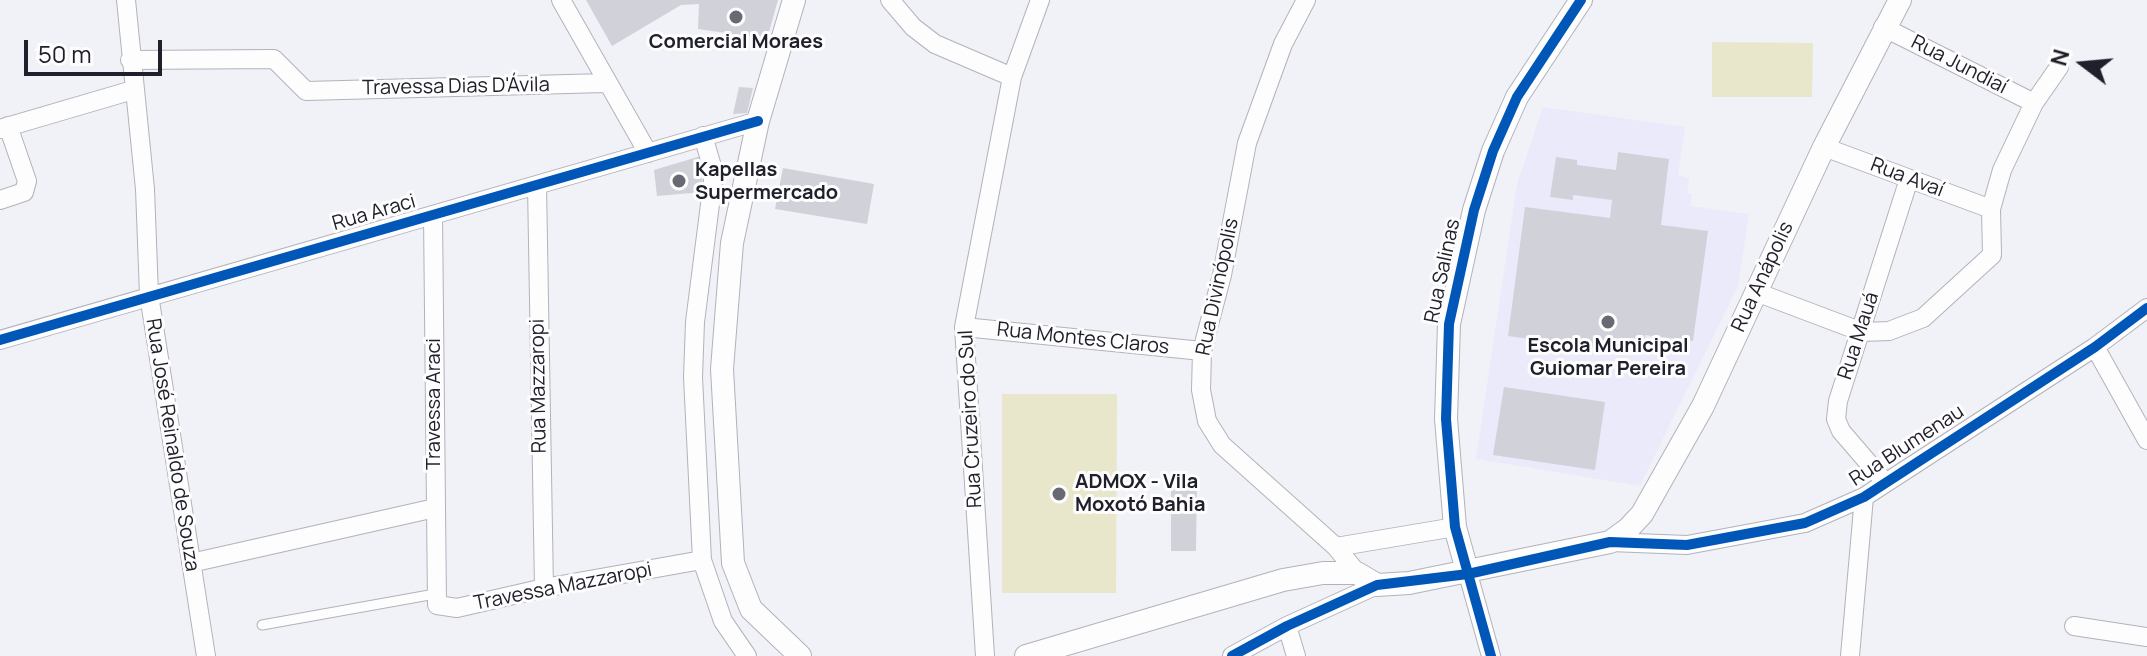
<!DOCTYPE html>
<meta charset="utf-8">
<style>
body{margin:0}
#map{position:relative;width:2147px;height:656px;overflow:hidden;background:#f1f1f8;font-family:Manrope,sans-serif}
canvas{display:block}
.north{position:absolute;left:2043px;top:24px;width:80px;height:80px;-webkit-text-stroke:6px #fdfdfd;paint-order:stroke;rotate:286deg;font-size:22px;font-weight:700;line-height:32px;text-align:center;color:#20202c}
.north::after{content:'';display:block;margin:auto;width:28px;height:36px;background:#20202c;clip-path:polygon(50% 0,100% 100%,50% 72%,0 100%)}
.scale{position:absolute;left:24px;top:40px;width:138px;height:36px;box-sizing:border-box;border:4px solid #20202c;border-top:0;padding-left:10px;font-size:24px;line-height:28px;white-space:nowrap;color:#20202c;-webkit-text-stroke:6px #fdfdfd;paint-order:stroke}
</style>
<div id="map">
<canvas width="2147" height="656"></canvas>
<div class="north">N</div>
<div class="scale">50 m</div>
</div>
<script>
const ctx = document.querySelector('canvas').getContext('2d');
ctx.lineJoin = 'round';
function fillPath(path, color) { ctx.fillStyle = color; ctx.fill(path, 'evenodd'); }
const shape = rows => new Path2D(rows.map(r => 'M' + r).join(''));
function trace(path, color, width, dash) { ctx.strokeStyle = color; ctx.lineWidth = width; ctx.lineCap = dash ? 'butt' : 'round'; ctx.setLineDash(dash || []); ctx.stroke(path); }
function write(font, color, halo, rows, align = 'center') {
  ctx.font = font + ' Manrope,sans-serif'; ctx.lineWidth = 6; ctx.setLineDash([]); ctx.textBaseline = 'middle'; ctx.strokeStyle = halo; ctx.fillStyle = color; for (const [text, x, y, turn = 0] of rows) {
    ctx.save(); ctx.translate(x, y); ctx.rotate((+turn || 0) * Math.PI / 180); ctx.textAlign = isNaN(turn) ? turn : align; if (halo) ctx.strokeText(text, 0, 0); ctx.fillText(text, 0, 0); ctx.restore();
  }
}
const built = shape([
 [1543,107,1685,127,1678,175,1689,178,1687,193,1692,194,1690,206,1749,214,1738,286,1640,486,1476,459,1517,184]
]);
const green = shape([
 [1712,42,1813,43,1812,97,1712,97],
 [1002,394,1117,394,1116,593,1002,593]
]);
const building = shape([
 [586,0,778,0,767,39,698,29,699,4,681,5,612,46],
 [739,87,753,88,747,113,733,114],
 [1618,152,1669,159,1661,225,1708,231,1693,341,1645,335,1643,354,1508,336,1525,207,1610,218,1612,200,1573,195,1573,200,1550,197,1556,157,1577,160,1577,165,1616,170],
 [701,156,703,192,657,196,654,170],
 [783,168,874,184,867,224,775,209],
 [1504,387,1605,402,1595,470,1493,455],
 [1171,480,1197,480,1196,551,1171,551]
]);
const service = shape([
 [262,625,435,594]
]);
const minor = shape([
 [126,0,145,189,149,295,206,656],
 [561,0,648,153],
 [890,0,913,27,935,44,1012,77],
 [1306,0,1283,44,1247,143,1222,275,1202,351,1201,390,1207,421,1222,445,1336,547,1357,573],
 [1883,27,2034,103],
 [130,60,274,59,306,91,605,83],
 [0,129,133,90],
 [703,136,714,173,695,322,693,377,702,560,723,621,747,656],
 [1824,147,1991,209],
 [537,185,544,588],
 [0,200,24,192,27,181,8,126],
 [433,215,437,605,457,608,544,588,702,560],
 [1756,292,1862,332,1889,331,1923,318,1992,255,1991,209,2002,170,2034,103,2059,67],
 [964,327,1202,351],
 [0,340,758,121],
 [2095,347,2147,440],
 [1884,481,1841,431,1836,419,1838,401,1909,179],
 [1610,542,1687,545,1805,523,1864,497,2095,347,2147,308],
 [1336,547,1455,527],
 [191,563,435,508],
 [1468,574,1491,656],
 [1287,626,1296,656],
 [2074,626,2147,637],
 [985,656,964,327,1012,77,1040,0],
 [1232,656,1287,626,1377,585],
 [1850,656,1864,497]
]);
const tertiary = shape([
 [794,0,758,121,732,243,722,369,733,563,751,609,800,656],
 [1468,574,1455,527,1446,419,1449,324,1474,210,1493,151,1517,97,1581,0],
 [1026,656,1283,580,1323,573,1357,573,1377,585,1409,583,1610,542,1628,529,1642,514,1703,406,1824,147,1900,0]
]);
const cycleway = shape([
 [0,340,758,121],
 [1232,656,1287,626,1377,585,1468,574,1610,542,1687,545,1805,523,1864,497,2095,347,2147,308],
 [1491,656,1455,527,1446,419,1449,324,1474,210,1493,151,1517,97,1581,0]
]);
const markers = [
 [736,17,8,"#696973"],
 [679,181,8,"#696973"],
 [1608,322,8,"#696973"],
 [1059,494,8,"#696973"]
];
const poiNames = [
 ["Comercial Moraes",736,42],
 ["Kapellas",695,170,"left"],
 ["Supermercado",695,193,"left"],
 ["Escola Municipal",1608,346],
 ["Guiomar Pereira",1608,369],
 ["ADMOX - Vila",1075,482,"left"],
 ["Moxotó Bahia",1075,505,"left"]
];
const streetNames = [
 ["Rua Jundiaí",1959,65,27],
 ["Travessa Dias D'Ávila",456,87,-1],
 ["Rua Avaí",1907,178,21],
 ["Rua Araci",374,213,-16],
 ["Rua Salinas",1443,271,-78],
 ["Rua Anápolis",1763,277,-65],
 ["Rua Divinópolis",1218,287,-78],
 ["Rua Mauá",1859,336,-72],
 ["Rua Montes Claros",1083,339,6],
 ["Rua Mazzaropi",539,386,-91],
 ["Travessa Araci",434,404,-90],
 ["Rua Cruzeiro do Sul",971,419,-93],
 ["Rua José Reinaldo de Souza",172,445,81],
 ["Rua Blumenau",1907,446,-33],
 ["Travessa Mazzaropi",563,587,-11]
];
fillPath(built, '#eaeafb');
fillPath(green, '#e8e7cb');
fillPath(building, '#d1d1da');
trace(service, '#b2b2bb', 11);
trace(minor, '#b2b2bb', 20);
trace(tertiary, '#b2b2bb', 24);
trace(service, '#fdfdfe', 9);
trace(minor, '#fdfdfe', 18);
trace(tertiary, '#fdfdfe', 22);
trace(cycleway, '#0057b8', 10);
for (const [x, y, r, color] of markers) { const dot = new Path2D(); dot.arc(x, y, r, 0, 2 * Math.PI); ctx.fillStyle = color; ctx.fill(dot); trace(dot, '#fdfdfd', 3); }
write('bold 20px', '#20202c', '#fdfdfd', poiNames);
write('20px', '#20202c', '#fdfdfd', streetNames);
</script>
